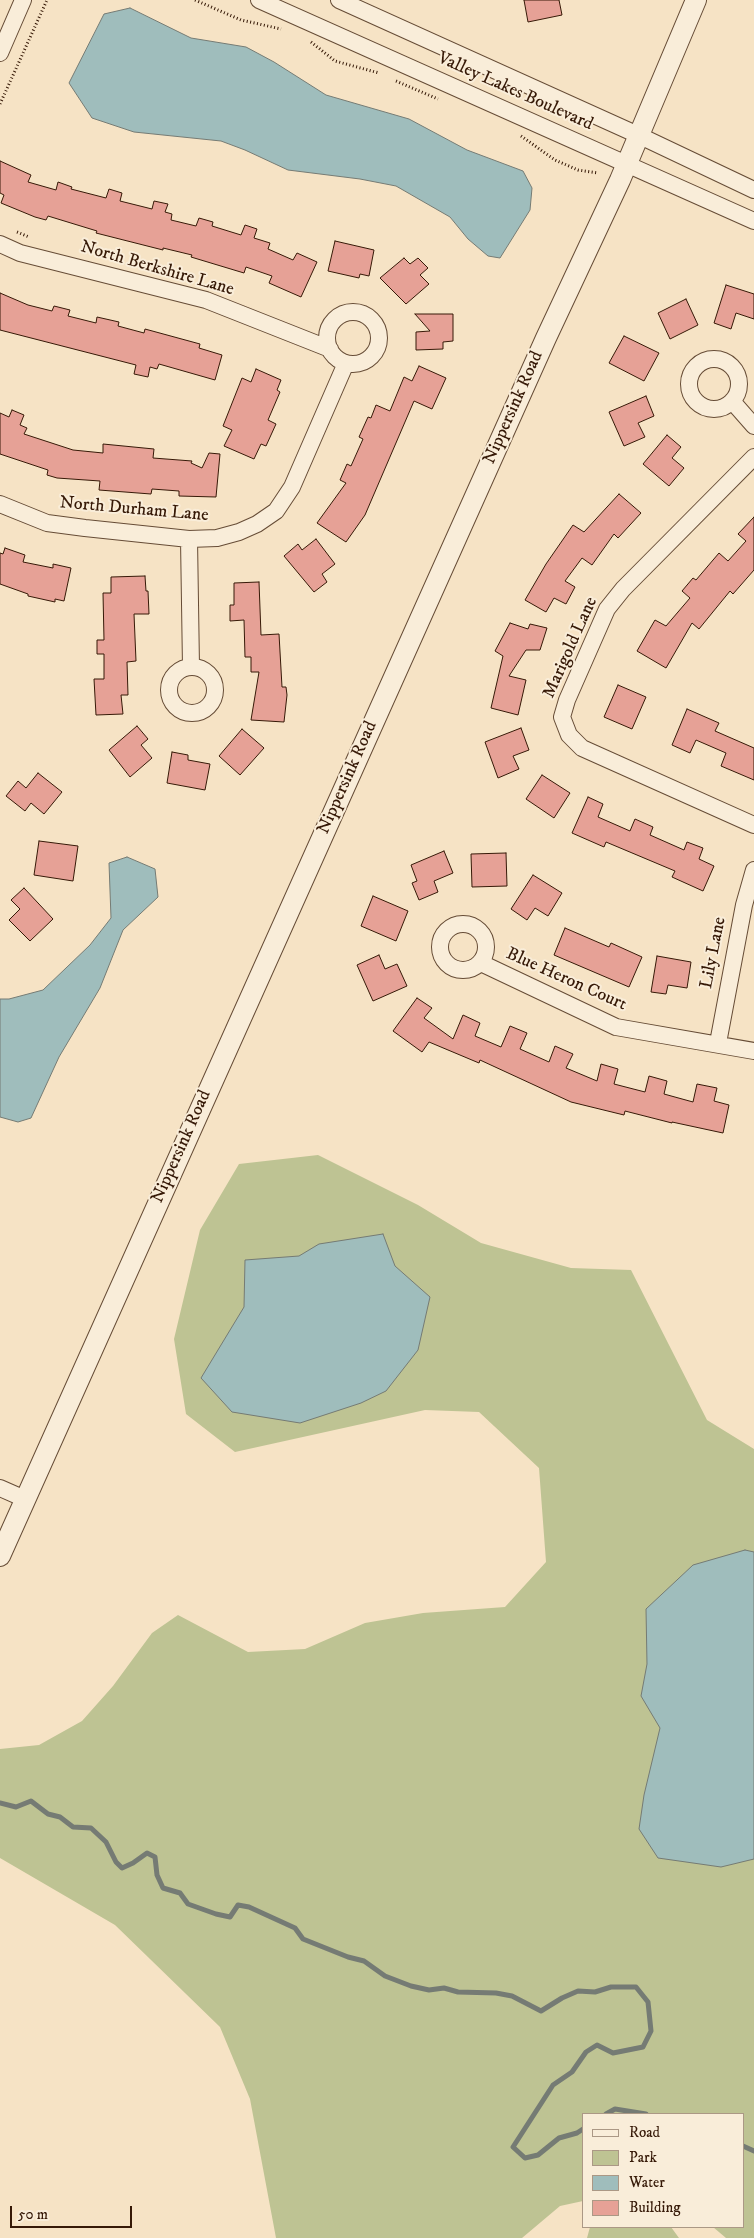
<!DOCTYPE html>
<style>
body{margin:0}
#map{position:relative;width:754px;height:2238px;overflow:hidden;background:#f6e3c5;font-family:"IM FELL DW Pica",serif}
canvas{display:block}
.legend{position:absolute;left:582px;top:2113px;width:162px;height:115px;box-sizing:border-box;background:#f9edd9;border:1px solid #ab9885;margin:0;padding:6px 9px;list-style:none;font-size:15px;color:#361907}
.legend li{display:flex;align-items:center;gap:10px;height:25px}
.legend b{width:25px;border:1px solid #ab9885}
.scale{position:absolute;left:10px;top:2206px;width:122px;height:22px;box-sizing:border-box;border:2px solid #361907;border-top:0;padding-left:6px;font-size:15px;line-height:18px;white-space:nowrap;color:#361907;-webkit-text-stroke:4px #f9edd9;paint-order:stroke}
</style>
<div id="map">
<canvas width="754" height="2238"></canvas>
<ul class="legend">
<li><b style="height:6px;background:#f9edd9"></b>Road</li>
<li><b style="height:14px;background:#bec393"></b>Park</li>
<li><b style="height:14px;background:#9fbdbc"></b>Water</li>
<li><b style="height:14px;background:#e6a196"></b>Building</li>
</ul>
<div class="scale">50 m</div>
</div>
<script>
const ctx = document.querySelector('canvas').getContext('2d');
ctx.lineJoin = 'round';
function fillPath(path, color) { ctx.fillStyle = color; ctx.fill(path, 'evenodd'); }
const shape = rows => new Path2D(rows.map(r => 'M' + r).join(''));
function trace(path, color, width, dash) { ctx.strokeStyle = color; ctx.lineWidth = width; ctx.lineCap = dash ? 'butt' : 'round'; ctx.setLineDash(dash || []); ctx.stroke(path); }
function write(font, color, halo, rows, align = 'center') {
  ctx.font = font + ' "IM FELL DW Pica",serif'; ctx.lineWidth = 4; ctx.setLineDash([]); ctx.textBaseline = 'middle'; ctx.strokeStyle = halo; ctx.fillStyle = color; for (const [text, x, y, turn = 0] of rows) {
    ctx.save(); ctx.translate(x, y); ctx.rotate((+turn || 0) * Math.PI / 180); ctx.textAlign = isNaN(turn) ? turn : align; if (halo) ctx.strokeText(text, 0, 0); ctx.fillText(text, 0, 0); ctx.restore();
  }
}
const green = shape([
 [318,1155,418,1205,481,1243,571,1268,631,1270,707,1420,754,1449,754,2238,726,2238,713,2227,743,2227,743,2114,583,2114,583,2201,560,2206,522,2238,276,2238,250,2099,220,2027,115,1925,0,1858,0,1749,39,1745,82,1721,113,1686,152,1633,178,1615,248,1652,305,1649,365,1623,423,1613,505,1607,546,1562,539,1468,479,1412,425,1410,235,1452,186,1414,174,1339,200,1230,239,1164],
 [590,2227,671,2227,679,2238,587,2238]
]);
const water = shape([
 [130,8,191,38,246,47,274,62,326,95,409,119,467,150,523,171,532,188,530,210,500,258,488,256,468,239,450,217,396,186,360,179,288,170,245,150,221,141,134,132,92,118,69,83,104,14,130,8],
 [127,857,155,869,158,897,123,930,100,988,59,1057,31,1118,18,1122,0,1117,0,999,9,999,43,990,90,945,111,918,109,863,127,857],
 [383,1234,395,1266,430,1297,418,1350,386,1391,361,1403,300,1423,232,1412,201,1378,244,1307,245,1260,299,1256,319,1244,383,1234],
 [745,1550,754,1552,754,1859,721,1867,658,1858,639,1829,644,1795,660,1728,641,1696,647,1664,646,1609,693,1565,745,1550]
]);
const stream = shape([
 [0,1803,16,1807,31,1801,48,1814,60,1817,73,1827,91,1828,106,1842,116,1862,122,1868,133,1863,147,1853,155,1857,157,1875,163,1888,180,1893,188,1904,216,1914,230,1917,238,1905,249,1907,295,1928,303,1939,348,1957,364,1961,385,1976,411,1986,429,1990,444,1988,458,1992,496,1993,512,1996,541,2011,562,1998,578,1991,595,1992,611,1987,636,1987,648,2002,651,2031,643,2047,613,2053,597,2045,586,2052,572,2072,553,2085,513,2147,525,2158,538,2155,559,2138,577,2133,583,2129],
 [606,2114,615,2109,646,2114],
 [743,2146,754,2151]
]);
const building = shape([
 [524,0,559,0,562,15,528,22,524,0],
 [0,161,31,175,28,182,56,190,58,182,72,187,71,189,106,198,109,189,122,193,120,201,152,209,154,201,168,204,165,212,172,214,171,220,196,226,199,218,213,222,212,226,241,235,245,225,257,229,254,238,270,243,268,249,293,260,297,253,317,262,301,297,269,283,272,276,246,267,244,273,191,257,192,255,163,248,163,250,96,233,97,231,48,216,46,220,35,217,1,203,4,195,0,193,0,161],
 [335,241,374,250,369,276,360,274,359,278,328,271,335,241],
 [404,258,410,264,418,258,428,268,420,275,429,284,406,304,380,278,404,258],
 [726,285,754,294,754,319,736,313,731,329,714,323,726,285],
 [0,293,28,305,52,311,54,306,70,310,68,316,96,323,97,317,119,322,118,326,144,333,145,329,200,344,199,348,222,355,215,380,159,364,157,369,150,367,148,377,134,374,136,365,0,330,0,293],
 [686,299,698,325,670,339,658,313,686,299],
 [415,314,453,314,453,341,443,342,443,349,416,350,416,332,430,331,415,314],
 [624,336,659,353,644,381,609,363,624,336],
 [419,366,446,378,432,409,414,401,365,515,346,542,317,523,346,483,340,480,347,464,351,466,363,439,359,437,368,417,371,418,376,405,390,411,404,377,412,381,419,366],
 [256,369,281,380,277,390,280,392,268,420,276,424,266,446,261,444,254,459,224,446,232,430,223,426,242,378,251,382,256,369],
 [646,396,654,416,638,423,645,437,624,446,609,412,646,396],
 [12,410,24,415,20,425,27,428,24,434,73,450,103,453,103,444,154,449,153,458,192,461,191,463,202,468,209,453,220,454,216,497,179,496,179,491,152,489,151,494,99,490,100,481,57,478,47,475,48,470,0,454,0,413,9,417,12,410],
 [667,435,681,447,672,458,684,468,669,486,643,464,667,435],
 [619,494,641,513,618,538,614,534,592,565,582,558,565,581,575,587,566,604,554,598,546,612,525,600,546,564,573,525,584,532,619,494],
 [754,517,754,570,733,594,730,591,699,629,692,623,666,668,637,651,655,620,666,626,690,598,682,591,693,578,696,580,719,553,728,561,746,541,738,534,754,517],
 [316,539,335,564,322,574,327,582,314,592,284,556,298,544,302,550,316,539],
 [5,548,25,555,23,562,53,568,53,564,71,568,64,601,55,599,55,602,28,596,28,594,0,584,0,553,3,554,5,548],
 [145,576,146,591,148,591,149,614,134,614,136,661,127,662,128,695,121,695,123,714,96,715,94,679,104,679,104,654,97,654,97,640,104,640,103,593,111,593,111,577,145,576],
 [259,582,261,635,279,634,282,687,286,687,287,695,284,722,251,720,259,672,251,672,251,657,245,657,244,620,230,621,230,605,234,605,234,583,259,582],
 [510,623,528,629,530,624,547,628,540,650,526,650,509,676,526,680,518,715,491,708,503,656,495,651,510,623],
 [618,685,646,697,632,729,604,717,618,685],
 [687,709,719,723,715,731,754,748,754,780,721,766,726,753,696,740,690,753,672,745,687,709],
 [137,726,148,739,141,745,152,758,130,777,109,750,137,726],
 [521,728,529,750,513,756,519,769,498,778,485,742,521,728],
 [242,729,264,748,240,775,219,756,242,729],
 [172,752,188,755,188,760,210,764,205,790,167,783,172,752],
 [38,773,62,792,44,814,31,803,25,811,6,796,18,781,26,788,38,773],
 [542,775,570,793,554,818,526,799,542,775],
 [588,797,603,804,598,817,630,831,635,819,653,827,650,835,684,850,687,842,703,848,699,859,714,866,703,891,672,877,675,871,606,842,604,847,572,833,588,797],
 [39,841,78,846,73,881,34,875,39,841],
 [444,851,453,873,434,881,438,892,419,900,412,883,417,881,411,865,444,851],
 [506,853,507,886,472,887,471,854,506,853],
 [533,875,562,893,548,916,535,908,527,920,511,909,533,875],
 [24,888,53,919,30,941,9,920,20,909,11,900,24,888],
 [373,896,408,911,396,941,361,926,373,896],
 [565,928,609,947,611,943,642,957,629,987,554,955,565,928],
 [379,955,385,969,397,964,407,986,373,1001,357,965,379,955],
 [657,956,691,962,687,988,668,985,666,994,651,992,657,956],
 [417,998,432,1008,424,1018,453,1039,463,1015,480,1023,475,1036,501,1047,510,1026,527,1033,520,1049,549,1062,555,1046,573,1054,566,1068,597,1081,601,1064,618,1069,614,1084,645,1092,649,1076,667,1081,664,1094,693,1102,697,1084,717,1088,714,1101,729,1105,723,1133,672,1122,672,1123,625,1111,624,1115,571,1102,480,1060,479,1063,429,1042,422,1052,393,1031,417,998]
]);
const path = shape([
 [195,0,241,20,281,29],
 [311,42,335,61,379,73],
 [396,81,438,99],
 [0,104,47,0],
 [521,136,555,160,578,170,598,173],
 [17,232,29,237]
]);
const minor = shape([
 [259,0,754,221],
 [339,0,638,135,754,190],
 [0,53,23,0],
 [0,244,20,253,206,300,330,349],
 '327 338a26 26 0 1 1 52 0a26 26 0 1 1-52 0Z',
 '689 384a25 25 0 1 1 50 0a25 25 0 1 1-50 0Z',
 [732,401,754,426],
 [754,457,623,589,607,609,567,700,562,717,569,735,582,748,754,825],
 [0,504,47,523,85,528,189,539,217,538,239,532,257,524,276,511,292,487,346,363],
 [189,539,191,667],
 '169 690a23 23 0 1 1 46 0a23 23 0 1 1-46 0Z',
 '440 947a23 23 0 1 1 46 0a23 23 0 1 1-46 0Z',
 [481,963,616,1027,754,1051],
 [718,1043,744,905,754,870],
 [0,1488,25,1499]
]);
const tertiary = shape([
 [0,1556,546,338,620,180,696,0]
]);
const streetNames = [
 ["Valley Lakes Boulevard",515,92,24],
 ["North Berkshire Lane",157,269,16],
 ["Nippersink Road",514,408,-66],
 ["North Durham Lane",134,510,5],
 ["Marigold Lane",571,648,-66],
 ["Nippersink Road",348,778,-66],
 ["Lily Lane",714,953,-79],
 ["Blue Heron Court",566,980,24],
 ["Nippersink Road",182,1147,-66]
];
fillPath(green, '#bec393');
fillPath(water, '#9fbdbc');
trace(water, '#757b74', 1);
trace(stream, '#757b74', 5);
fillPath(building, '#e6a196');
trace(building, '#361907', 1);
trace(minor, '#664c36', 18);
trace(tertiary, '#664c36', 22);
trace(path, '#361907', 3, [1, 2.5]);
trace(minor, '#f9edd9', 16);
trace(tertiary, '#f9edd9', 20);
write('18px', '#361907', '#f9edd9', streetNames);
</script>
